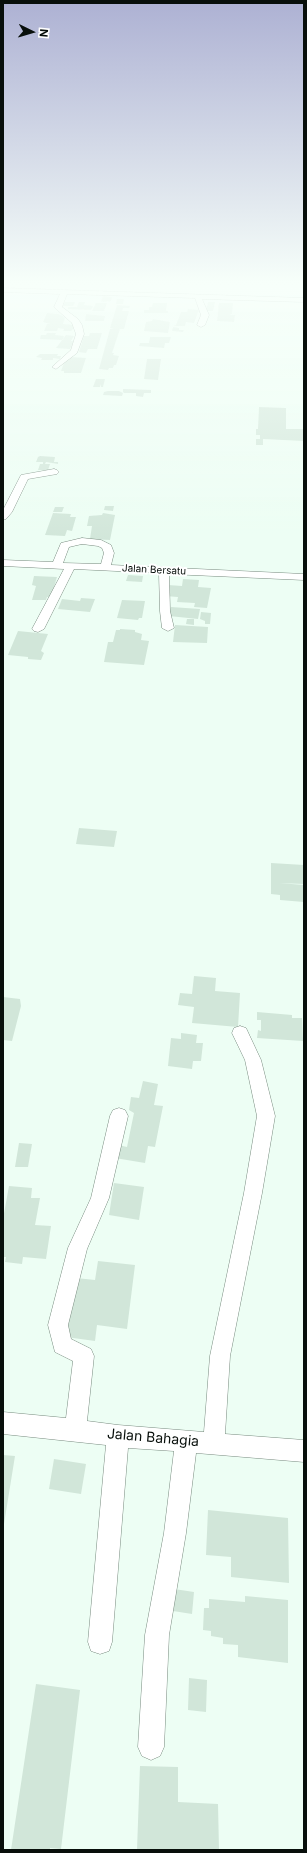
<!DOCTYPE html>
<style>
body{margin:0}
#map{position:relative;width:307px;height:1853px;overflow:hidden;background:#edfef4;font-family:Inter,sans-serif}
canvas{display:block}
.frame{position:absolute;inset:0;border:4px solid #080f0b;pointer-events:none}
.north{position:absolute;left:12px;top:12px;width:40px;height:40px;-webkit-text-stroke:3px #fff;paint-order:stroke;rotate:95deg;font-size:11px;font-weight:700;line-height:16px;text-align:center;color:#080f0b}
.north::after{content:'';display:block;margin:auto;width:14px;height:18px;background:#080f0b;clip-path:polygon(50% 0,100% 100%,50% 72%,0 100%)}
</style>
<div id="map">
<canvas width="307" height="1853"></canvas>
<div class="frame"></div>
<div class="north">N</div>
</div>
<script>
const ctx = document.querySelector('canvas').getContext('2d');
ctx.lineJoin = 'round';
function fillPath(path, color) { ctx.fillStyle = color; ctx.fill(path, 'evenodd'); }
const shape = rows => new Path2D(rows.map(r => 'M' + r).join(''));
function trace(path, color, width, dash) { ctx.strokeStyle = color; ctx.lineWidth = width; ctx.lineCap = dash ? 'butt' : 'round'; ctx.setLineDash(dash || []); ctx.stroke(path); }
function write(font, color, halo, rows, align = 'center') {
  ctx.font = font + ' Inter,sans-serif'; ctx.lineWidth = 4; ctx.setLineDash([]); ctx.textBaseline = 'middle'; ctx.strokeStyle = halo; ctx.fillStyle = color; for (const [text, x, y, turn = 0] of rows) {
    ctx.save(); ctx.translate(x, y); ctx.rotate((+turn || 0) * Math.PI / 180); ctx.textAlign = isNaN(turn) ? turn : align; if (halo) ctx.strokeText(text, 0, 0); ctx.fillText(text, 0, 0); ctx.restore();
  }
}
const building = shape([
 [103,296,112,297,111,301,103,302,101,301],
 [117,299,124,299,123,304,116,304],
 [65,302,75,302,73,306,63,306],
 [79,302,85,302,84,305,93,306,91,310,68,309,68,307,77,307],
 [208,302,215,302,213,311,206,311],
 [96,303,107,303,104,311,92,311],
 [153,303,167,303,166,311,168,311,168,313,144,313,144,310,149,310,149,307,152,307],
 [219,303,233,303,232,314,229,315,235,315,234,322,217,321],
 [117,305,130,306,129,308,123,308,122,311,129,311,124,329,120,329,112,353,114,353,113,355,119,356,116,365,114,365,113,368,109,368,108,370,99,369,110,329,114,329,110,328],
 [188,309,199,310,194,323,186,322,185,326,173,326,176,325,181,312,187,312],
 [47,313,58,314,63,316,65,318,63,324,76,325,74,328,71,331,63,331,64,329,58,328,57,331,44,331,47,324,50,324,43,322],
 [86,314,105,316,104,321,85,321],
 [153,319,170,322,168,333,144,331,146,322,152,321],
 [173,327,179,328,179,330,184,330,183,332,172,331],
 [47,333,56,333,55,335,64,336,63,340,40,339,41,335,46,335],
 [90,333,102,333,97,349,88,349,86,353,79,352,84,336,89,336],
 [66,335,74,336,71,341,74,341,70,349,56,348],
 [150,337,171,337,169,343,165,343,164,348,139,346,140,343,149,343],
 [40,354,58,354,57,356,61,356,60,359,53,358,53,360,41,360,42,358,36,357],
 [70,357,86,358,81,373,64,373,64,371,61,371,65,360,69,360],
 [147,359,161,359,158,380,144,379],
 [96,379,105,379,103,387,101,387,101,384,100,387,93,387],
 [123,389,151,390,151,393,144,393,143,397,136,396,136,393,124,393,123,392],
 [108,391,119,391,123,393,122,396,103,395,104,392],
 [259,407,286,408,286,429,304,429,304,441,263,439,263,445,256,445,256,439,260,439,260,435,256,435,256,429,258,429],
 [40,456,55,457,54,462,58,462,58,464,46,462,45,464,50,464,48,470,38,470,40,464,43,464,43,462,36,462,38,457],
 [105,506,114,506,113,511,104,510],
 [55,507,64,507,62,512,53,512],
 [53,513,71,514,70,517,76,517,72,531,67,530,65,536,45,535],
 [103,513,115,515,110,540,90,539,92,526,87,526,89,516,102,515],
 [128,575,143,576,142,582,126,581],
 [34,576,57,577,51,597,47,597,46,600,32,600,36,586,32,585],
 [183,579,199,580,198,587,211,588,207,608,194,607,195,603,177,602,178,597,165,596,168,585,182,586],
 [81,598,95,599,90,612,58,609,62,599,80,601],
 [122,600,145,601,142,618,139,618,138,620,117,618],
 [171,607,200,609,198,619,169,616],
 [201,612,211,613,210,624,205,624,205,621,200,619],
 [187,619,194,619,194,625,186,624],
 [175,625,208,627,207,643,173,642],
 [120,629,135,630,135,632,142,634,141,640,149,641,144,665,104,662,108,642,113,642,116,630,120,630],
 [18,631,48,634,41,651,44,653,41,660,28,659,28,657,8,655],
 [79,828,117,831,114,847,76,844],
 [271,863,304,865,304,884,279,883,304,885,304,902,280,900,280,895,271,894],
 [194,976,216,978,215,991,240,993,238,1027,192,1023,194,1007,178,1005,180,993,192,994],
 [3,997,20,999,21,1006,12,1041,3,1040],
 [257,1012,292,1015,292,1018,302,1018,303,1041,257,1038,258,1030,261,1031,261,1020,257,1020],
 [181,1033,197,1035,196,1043,203,1043,201,1061,193,1061,192,1069,168,1066,171,1038,181,1039],
 [143,1081,158,1084,154,1105,163,1106,155,1147,148,1146,145,1163,115,1158,118,1145,127,1147,134,1113,129,1110,131,1097,139,1098],
 [19,1143,32,1144,28,1167,15,1167],
 [114,1183,144,1187,139,1220,109,1215],
 [9,1186,32,1188,31,1198,40,1198,35,1225,51,1226,46,1259,23,1257,22,1264,5,1262,6,1257,3,1257,3,1219],
 [98,1261,135,1265,127,1329,97,1325,95,1341,66,1337,76,1278,95,1280],
 [3,1455,15,1456,4,1524,3,1524],
 [54,1459,86,1464,81,1494,49,1489],
 [208,1510,288,1518,289,1583,231,1577,231,1557,206,1555],
 [174,1589,194,1592,192,1614,173,1611],
 [245,1596,288,1600,288,1663,238,1657,238,1645,223,1644,223,1638,211,1636,211,1631,203,1630,204,1608,209,1608,209,1599,245,1602],
 [189,1678,207,1680,206,1712,188,1710],
 [36,1684,80,1690,61,1849,50,1848,50,1850,11,1850],
 [140,1766,178,1767,178,1802,218,1804,219,1850,137,1850]
]);
const minor = shape([
 [3,288,304,298,304,302,202,299,209,315,205,325,201,327,197,325,201,315,195,298,67,294,62,307,78,319,82,325,84,334,77,353,56,369,52,367,71,350,76,334,72,323,54,307,60,294,3,292,3,288],
 [54,469,57,470,59,472,57,474,28,479,12,512,6,519,3,520,3,510,21,475,54,469],
 [82,538,101,540,111,545,114,553,111,565,304,574,304,580,169,574,170,611,174,628,168,631,162,628,160,611,159,573,74,569,44,629,38,632,34,631,32,629,64,569,3,566,3,560,53,562,61,543,82,538],
 [82,544,98,546,102,548,104,553,101,564,63,563,69,547,82,544],
 [240,1026,246,1028,261,1060,275,1116,262,1193,230,1356,225,1434,304,1440,304,1462,196,1453,186,1533,169,1635,164,1747,160,1756,151,1760,142,1756,138,1747,145,1635,164,1533,174,1451,128,1448,112,1642,109,1651,100,1654,91,1651,88,1642,106,1445,3,1434,3,1412,66,1418,73,1361,55,1352,48,1325,68,1248,91,1198,110,1116,113,1110,119,1108,125,1110,128,1116,109,1198,87,1249,68,1325,71,1339,91,1349,94,1356,87,1421,118,1425,204,1432,210,1356,244,1193,257,1116,245,1060,232,1033,234,1028,240,1026]
]);
const farStreetnames = [
 ["Jalan Bersatu",154,570,3]
];
const nearStreetnames = [
 ["Jalan Bahagia",153,1438,5]
];
fillPath(building, '#d1e6d9');
trace(minor, '#788b7f', 1);
fillPath(minor, '#fff');
const sky = ctx.createLinearGradient(0, 0, 0, 543);
sky.addColorStop(0, '#adb1d3');
sky.addColorStop(0.52, '#f7fffa');
sky.addColorStop(1, '#f7fffa00');
ctx.fillStyle = sky;
ctx.fillRect(0, 0, 307, 543);
write('10px', '#080f0b', '#fff', farStreetnames);
write('14px', '#080f0b', '#fff', nearStreetnames);
</script>
